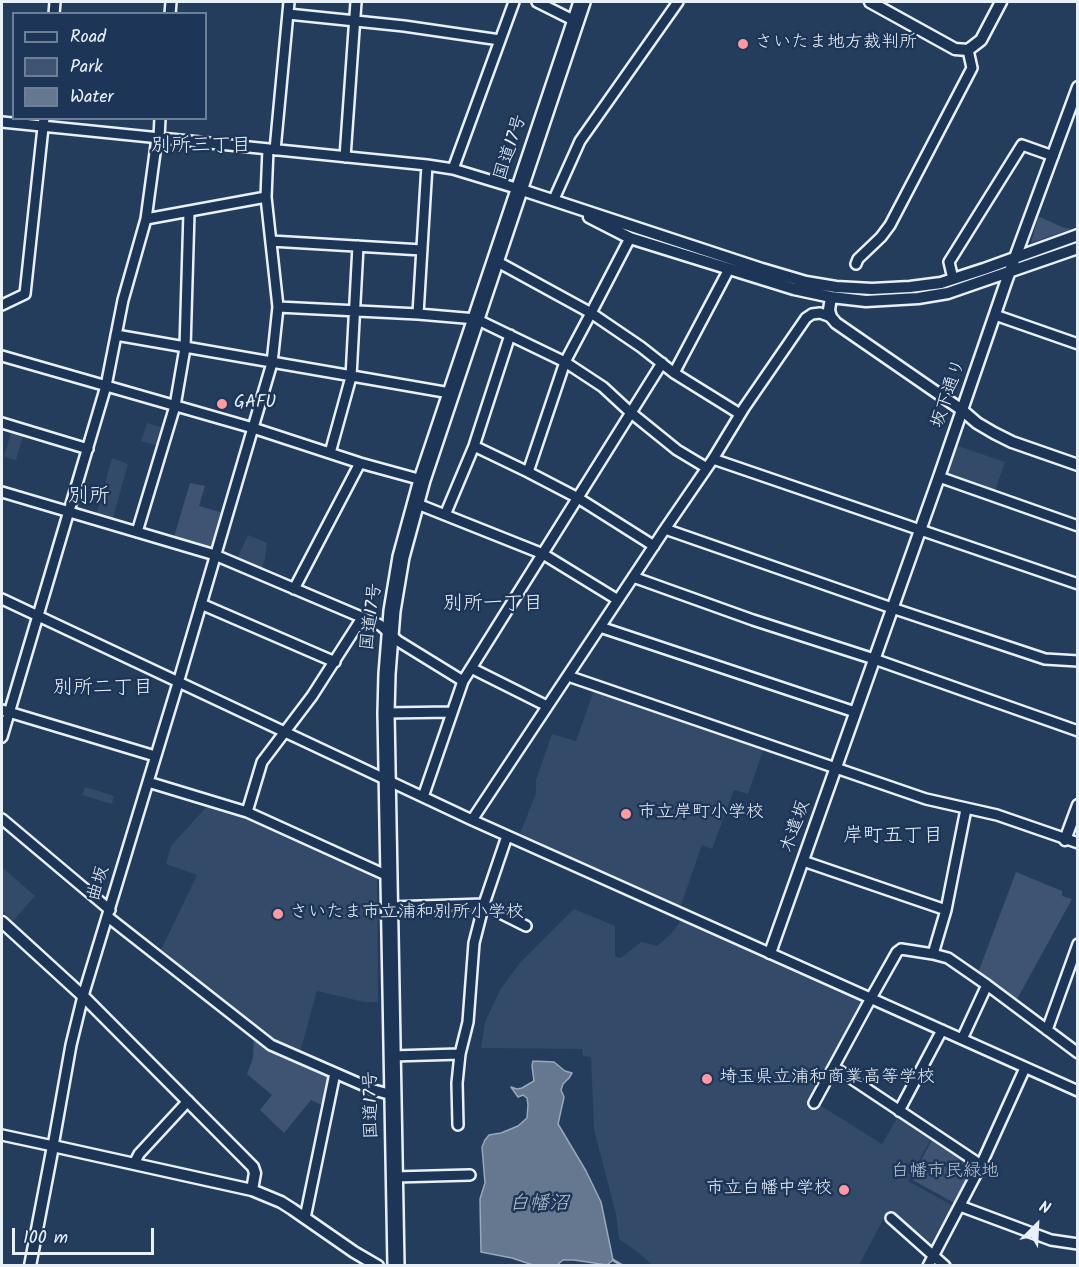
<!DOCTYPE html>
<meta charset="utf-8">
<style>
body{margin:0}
#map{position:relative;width:1079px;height:1267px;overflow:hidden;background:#253d5d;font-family:Kalam,sans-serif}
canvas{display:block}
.frame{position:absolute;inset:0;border:3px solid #e8f1f8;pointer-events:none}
.legend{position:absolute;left:12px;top:12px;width:195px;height:108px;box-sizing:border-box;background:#1d3557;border:2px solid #6e8097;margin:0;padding:8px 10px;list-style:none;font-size:18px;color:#e8f1f8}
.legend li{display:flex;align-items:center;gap:12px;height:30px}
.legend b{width:30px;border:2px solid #6e8097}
.north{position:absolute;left:1007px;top:1195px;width:60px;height:60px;-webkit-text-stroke:4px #1d3557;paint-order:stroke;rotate:24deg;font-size:16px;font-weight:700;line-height:24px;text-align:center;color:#e8f1f8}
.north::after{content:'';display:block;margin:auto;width:21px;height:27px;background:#e8f1f8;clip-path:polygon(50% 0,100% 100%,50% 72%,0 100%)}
.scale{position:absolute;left:12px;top:1228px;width:142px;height:27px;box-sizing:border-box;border:3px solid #e8f1f8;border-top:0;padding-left:8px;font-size:18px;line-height:21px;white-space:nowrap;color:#e8f1f8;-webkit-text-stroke:4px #1d3557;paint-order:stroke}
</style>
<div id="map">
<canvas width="1079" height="1267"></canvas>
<div class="frame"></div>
<ul class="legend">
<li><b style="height:8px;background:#1d3557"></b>Road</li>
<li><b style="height:16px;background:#3e5472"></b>Park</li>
<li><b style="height:16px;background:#657890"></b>Water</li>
</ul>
<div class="north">N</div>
<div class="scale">100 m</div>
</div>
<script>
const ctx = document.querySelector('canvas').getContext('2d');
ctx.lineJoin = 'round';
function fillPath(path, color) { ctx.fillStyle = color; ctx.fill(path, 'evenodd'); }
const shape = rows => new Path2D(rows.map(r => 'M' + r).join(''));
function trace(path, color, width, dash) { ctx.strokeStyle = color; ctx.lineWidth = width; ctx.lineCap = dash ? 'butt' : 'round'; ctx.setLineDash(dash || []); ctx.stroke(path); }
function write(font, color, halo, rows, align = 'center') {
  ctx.font = font + ' Kalam,"Klee One",sans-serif'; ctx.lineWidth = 5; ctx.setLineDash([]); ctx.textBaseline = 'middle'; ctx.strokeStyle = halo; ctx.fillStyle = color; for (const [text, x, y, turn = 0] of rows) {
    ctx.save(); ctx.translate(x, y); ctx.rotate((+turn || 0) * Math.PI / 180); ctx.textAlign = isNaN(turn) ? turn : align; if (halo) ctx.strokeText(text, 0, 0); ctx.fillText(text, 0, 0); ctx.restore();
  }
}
const built = shape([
 [147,423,164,428,159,446,141,441],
 [12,429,24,433,16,460,4,457],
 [955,445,1005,462,994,494,944,474],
 [112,458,128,464,112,521,96,516],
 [248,535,267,543,265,560,261,570,237,559],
 [594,690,764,748,748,794,734,790,712,849,702,845,680,908,520,834,536,793,536,780,552,734,576,741],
 [85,787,114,796,112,804,82,795],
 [209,804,245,815,377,876,378,1002,364,1002,317,991,300,1052,274,1042,160,952,197,875,166,864,171,846],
 [2,867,35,896,13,921,2,911],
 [574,909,615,926,615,957,621,958,641,942,657,946,671,934,683,918,866,999,810,1100,823,1107,882,1144,899,1115,932,1137,908,1181,953,1206,930,1245,887,1212,859,1265,652,1265,639,1253,619,1239,616,1214,594,1130,591,1057,583,1056,582,1049,481,1048,485,1022,500,990,519,964]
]);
const green = shape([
 [1040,217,1062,227,1071,229,1031,243,1038,218],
 [190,483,205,486,199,506,223,513,212,550,174,537],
 [1016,872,1062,891,1062,896,1072,899,1016,1001,978,973],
 [254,1035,331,1075,324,1106,311,1100,284,1133,260,1110,272,1095,247,1074,253,1058],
 [933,1138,976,1167,956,1204,911,1179]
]);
const water = shape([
 [533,1061,554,1062,565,1071,572,1073,569,1078,563,1084,561,1090,564,1097,558,1124,586,1171,601,1202,613,1260,607,1265,574,1260,563,1260,557,1265,533,1265,512,1258,481,1252,480,1199,485,1183,482,1147,485,1140,489,1135,501,1133,518,1126,527,1118,528,1105,527,1098,523,1095,518,1097,511,1087,517,1089,522,1088,534,1081,532,1066,533,1061]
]);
const stream = shape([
 [613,1260,623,1266]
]);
const minor = shape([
 [537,2,575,21],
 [54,14,55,2],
 [170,14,171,2],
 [288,14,404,26,500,40],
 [2,122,427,165,453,169,519,189],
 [159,138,160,118],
 [275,150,289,2],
 [345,157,356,2],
 [453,169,514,2],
 [554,199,580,141,678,2],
 [146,219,266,197],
 [271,241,422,250],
 [496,261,591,313,641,347,674,373,740,414],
 [856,264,858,259,881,237,890,225,972,68,968,50],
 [953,279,949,262,1022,145,1053,156],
 [2,305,25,294,44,118],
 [278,307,418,314,476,319,565,362,603,387,630,412,677,450,707,468],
 [418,314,427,165],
 [995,315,1078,344],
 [116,335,450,393],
 [2,356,253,428,360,463,422,480],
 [674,373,729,269],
 [2,423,88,449],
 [474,446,528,472,578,498,654,546],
 [330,453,351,377,358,246],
 [713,459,1078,584],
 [528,472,565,362,591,313,630,238],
 [939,477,1078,526],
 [2,492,215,555,380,625,398,641,463,681],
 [415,503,543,554,618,600],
 [445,515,474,446,510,335],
 [665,529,892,608,1045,659,1078,661],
 [137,532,175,406,185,348,189,212],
 [633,577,753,620,874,659,1078,731],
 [294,589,360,463],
 [2,599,472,820,1078,1091],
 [201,604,335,662],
 [600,627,855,712],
 [471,668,547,706],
 [568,676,926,799,997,815,1078,843],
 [2,710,155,756],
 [386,713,451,712],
 [2,737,106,386,123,300,146,219,157,138],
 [148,782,247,812,388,876],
 [423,797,463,681,662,363],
 [247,812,262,762,312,696,362,618],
 [2,819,110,910],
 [472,820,665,529,713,459,744,408,806,318,812,314,820,313,831,317],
 [803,861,946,910],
 [484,905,526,926],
 [390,907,484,904],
 [108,917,271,1045,374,1090,392,1095],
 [933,954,946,910,966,809],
 [1047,1030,1078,944],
 [962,1039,987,985],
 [392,1056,460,1054],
 [834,1067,981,1165],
 [814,1103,871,998,897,952,901,949,933,954,948,958,987,985,1078,1053],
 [899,1111,942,1030],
 [458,1125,457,1083,460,1054,468,1022,474,943,484,904,507,836],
 [2,1135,53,1146,71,1045,83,996,178,683,272,363,278,307,266,197,268,149],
 [134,1164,139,1154,188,1101],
 [395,1177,470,1175],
 [960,1206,1051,1240,1078,1244],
 [305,1218,335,1073],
 [891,1218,945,1266],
 [928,1266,981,1165,1025,1068]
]);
const tertiary = shape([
 [870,2,955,49,968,50,981,40,1001,2],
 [519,189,762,269,806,282,836,287,872,289,910,287,941,283,984,269,1078,235],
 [589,217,630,238,794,289,831,297,866,301,918,298,948,293,1078,248],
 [831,297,829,310,831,317,836,323,962,410,977,423,994,433,1012,442,1078,465],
 [1065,840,1078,805],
 [2,922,83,996,253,1167,255,1173,252,1190],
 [770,953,939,477,1006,282,1078,87],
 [30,1266,53,1146,252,1190,281,1202,292,1209,354,1252,378,1266]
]);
const trunk = shape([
 [396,1266,386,713,387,674,392,611,401,557,422,480,582,2]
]);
const markers = [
 [743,44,6,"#ff9aa2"],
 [222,404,6,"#ff9aa2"],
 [626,814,6,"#ff9aa2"],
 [278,914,6,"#ff9aa2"],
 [707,1079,6,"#ff9aa2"],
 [844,1190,6,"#ff9aa2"]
];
const poiNames = [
 ["さいたま地方裁判所",755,44],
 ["GAFU",234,404],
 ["市立岸町小学校",638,814],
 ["さいたま市立浦和別所小学校",290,914],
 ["埼玉県立浦和商業高等学校",719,1079],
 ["市立白幡中学校",832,1190,"right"]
];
const streetNames = [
 ["国道17号",512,148,-72],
 ["坂下通り",950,394,-71],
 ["国道17号",373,617,-83],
 ["木遣坂",797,827,-71],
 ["曲坂",100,884,-73],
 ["国道17号",373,1105,-91]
];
const parkNames = [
 ["白幡市民緑地",945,1173]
];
const neighbourhoodNames = [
 ["別所三丁目",201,148],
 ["別所一丁目",493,606],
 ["別所二丁目",103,690],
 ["岸町五丁目",893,838]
];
const waterNames = [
 ["白幡沼",539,1206]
];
const quarterNames = [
 ["別所",89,498]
];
fillPath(built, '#334a68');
fillPath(green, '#3e5472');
fillPath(water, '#657890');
trace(water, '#99a8ba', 1.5);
trace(stream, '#99a8ba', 3);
trace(minor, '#e8f1f8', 14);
trace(tertiary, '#e8f1f8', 15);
trace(trunk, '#e8f1f8', 20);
trace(minor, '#1d3557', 9);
trace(tertiary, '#1d3557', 10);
trace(trunk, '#1d3557', 15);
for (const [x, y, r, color] of markers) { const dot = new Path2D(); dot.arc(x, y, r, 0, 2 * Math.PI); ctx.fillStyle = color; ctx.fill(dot); trace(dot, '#1d3557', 2); }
write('18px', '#e8f1f8', '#1d3557', poiNames, 'left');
write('18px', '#e8f1f8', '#1d3557', streetNames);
write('18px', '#b5c2d0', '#1d3557', parkNames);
write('20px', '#e8f1f8', '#1d3557', neighbourhoodNames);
write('italic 20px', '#b4c1ce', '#1d3557', waterNames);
write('21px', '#e8f1f8', '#1d3557', quarterNames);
</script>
